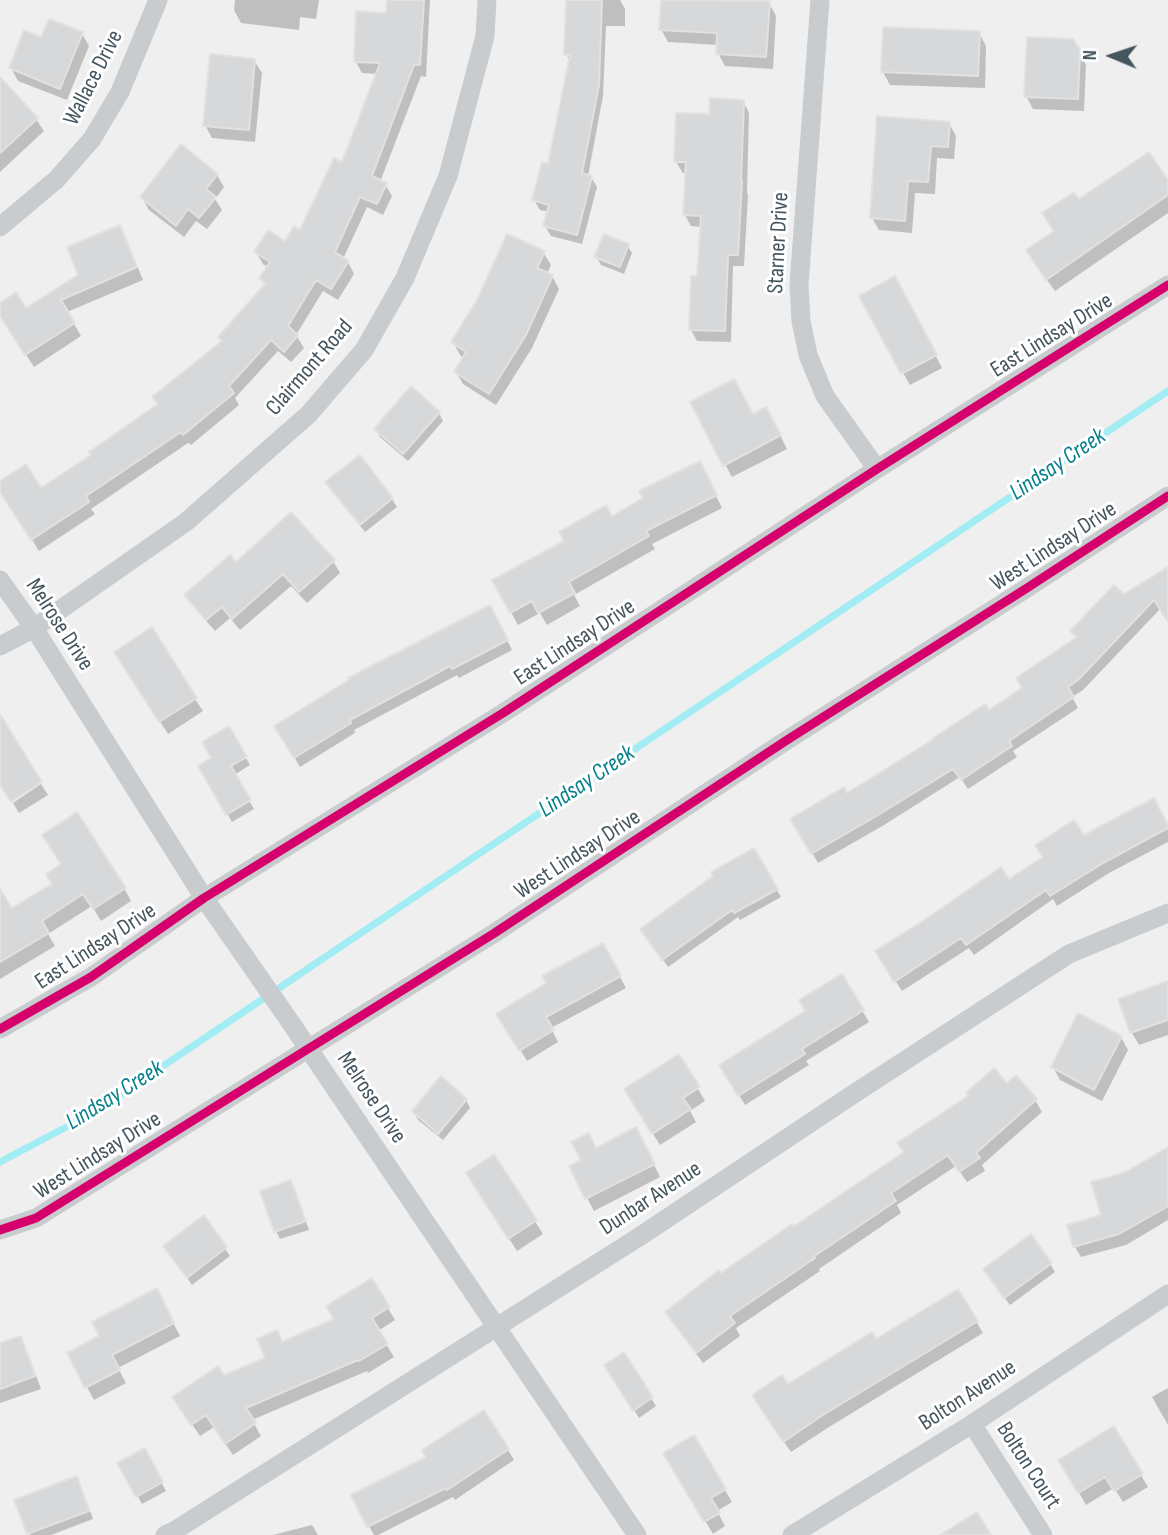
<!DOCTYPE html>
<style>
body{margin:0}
#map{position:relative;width:1168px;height:1535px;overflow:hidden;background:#f0efef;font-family:"Sofia Sans Condensed",sans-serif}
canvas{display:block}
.north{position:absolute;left:1077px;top:21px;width:70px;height:70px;-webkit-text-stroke:5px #fff;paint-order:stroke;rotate:272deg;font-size:19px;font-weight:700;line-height:28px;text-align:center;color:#44555e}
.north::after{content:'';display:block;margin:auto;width:24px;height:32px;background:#44555e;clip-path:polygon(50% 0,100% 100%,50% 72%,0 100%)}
</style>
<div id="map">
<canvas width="1168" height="1535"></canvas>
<div class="north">N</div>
</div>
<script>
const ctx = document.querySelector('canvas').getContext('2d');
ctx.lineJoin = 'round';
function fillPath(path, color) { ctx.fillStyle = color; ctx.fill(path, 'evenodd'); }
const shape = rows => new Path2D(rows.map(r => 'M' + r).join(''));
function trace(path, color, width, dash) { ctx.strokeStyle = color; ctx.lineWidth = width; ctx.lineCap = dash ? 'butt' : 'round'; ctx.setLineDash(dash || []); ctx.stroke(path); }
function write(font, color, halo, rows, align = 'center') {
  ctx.font = font + ' "Sofia Sans Condensed",sans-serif'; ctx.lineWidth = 6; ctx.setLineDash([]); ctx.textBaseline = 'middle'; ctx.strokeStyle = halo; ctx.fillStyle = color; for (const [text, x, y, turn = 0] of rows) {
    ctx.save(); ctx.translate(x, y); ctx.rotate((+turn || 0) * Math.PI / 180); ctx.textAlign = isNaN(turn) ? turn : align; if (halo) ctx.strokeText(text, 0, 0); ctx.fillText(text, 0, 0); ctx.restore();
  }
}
const shadow = shape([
 [235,0,319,0,316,19,300,17,299,30,241,23,234,10],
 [388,0,430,0,426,77,421,76,380,182,385,184,392,196,383,215,367,207,343,259,348,262,354,274,338,300,323,291,296,335,304,348,291,362,278,351,235,398,239,405,191,445,188,443,91,509,95,514,39,551,0,489,0,483,41,490,93,456,159,406,223,342,220,337,266,286,261,279,268,267,263,264,256,252,285,243,301,233,343,165,378,74,362,73,356,62,388,14],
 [568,0,620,0,625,9,625,26,606,26,603,96,588,176,591,177,597,187,582,244,551,236,545,226,549,212,540,210,534,200,549,166,570,61,566,54],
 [663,0,717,0,769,3,776,16,773,69,725,66,718,53,718,45,668,42,661,29],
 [979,33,986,46,985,88,890,85,883,72],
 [82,34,89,46,67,100,18,81,11,68,42,40],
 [1079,51,1086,65,1084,111,1033,109,1026,96],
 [254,60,262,73,255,142,212,138,205,125],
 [0,95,36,119,44,131,0,172],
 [743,101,749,113,747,192,748,195,744,266,733,266,731,342,697,341,691,330,699,278,702,227,691,226,685,215,687,173,683,173,676,162,711,116],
 [949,123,956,136,954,159,937,158,935,194,915,193,912,233,879,230,872,218],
 [217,175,224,187,215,199,222,210,207,229,196,221,184,237,149,210,142,198],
 [1168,184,1168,213,1055,291,1035,263,1078,202],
 [119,227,126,239,143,280,67,312,81,336,34,367,0,314,0,305,25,311,80,275],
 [627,245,632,253,624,274,601,265,596,256],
 [543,252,551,265,547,274,552,276,559,289,532,348,496,405,463,384,456,372,464,358,460,355,453,342],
 [902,291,942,368,910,385,903,373],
 [692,403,773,421,787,449,732,477],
 [439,413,443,421,408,461,380,437,376,429],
 [706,475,722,508,652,544,655,549,574,595,580,606,547,625,540,613,518,625,494,581,645,499],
 [332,490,392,499,397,507,365,532],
 [333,561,340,573,307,603,291,586,240,630,230,618,215,631,194,607,187,595,236,565],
 [1168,569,1168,620,1161,608,1083,690,1072,697,1078,708,1013,751,1017,757,968,789,960,777,884,825,818,863,793,820,847,796,989,713,1024,689,1077,639,1072,631],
 [495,616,512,650,459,678,457,675,354,730,355,733,300,767,276,726],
 [124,665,195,699,203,711,168,734],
 [229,728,250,765,234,775,254,809,232,822,201,766,214,759],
 [41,784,48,795,19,813,13,803],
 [1168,827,1168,842,1109,873,1057,906,1053,899,974,955,969,948,902,991,883,962,1083,838],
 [754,850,781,897,740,920,738,917,668,967,647,937],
 [54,885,124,888,131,901,101,921,92,906,48,934,55,946,0,979,0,908,12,911],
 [603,945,626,988,551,1028,558,1042,527,1061,499,1014,548,984],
 [841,976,869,1022,806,1061,809,1065,745,1105,721,1066,807,1011],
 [1168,983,1168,1035,1139,1045,1132,1033,1120,1000],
 [1121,1037,1128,1050,1102,1101,1060,1080,1053,1067],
 [679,1057,705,1101,690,1111,696,1122,660,1145,633,1102],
 [1007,1086,1035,1100,1042,1112,982,1165,985,1171,967,1182,956,1166,897,1205,901,1213,819,1269,820,1271,736,1328,740,1336,703,1363,674,1324,667,1312,905,1153,970,1097],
 [466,1100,470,1108,443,1140,418,1120,414,1112],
 [643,1142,660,1177,594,1211,571,1167,596,1150],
 [1168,1149,1168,1220,1126,1245,1081,1257,1075,1247,1069,1226,1103,1216,1127,1174],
 [494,1157,543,1234,517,1251,475,1186],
 [290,1182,295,1190,309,1230,280,1239,276,1231],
 [203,1218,230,1256,192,1285,170,1254],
 [1050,1264,1055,1272,1010,1305,990,1278],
 [371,1280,395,1320,378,1331,394,1357,368,1373,367,1371,252,1420,261,1436,233,1455,214,1427,200,1436,182,1410,223,1377,267,1359,282,1343,336,1320],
 [958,1291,983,1333,829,1427,791,1452,760,1407,787,1386,875,1341],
 [163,1303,180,1336,118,1368,126,1383,94,1400,69,1353],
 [20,1338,27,1351,41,1389,0,1403,0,1345],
 [623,1354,656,1406,639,1418,611,1374],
 [1168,1388,1168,1425,1152,1397],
 [1113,1428,1148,1487,1123,1502,1114,1488,1086,1505,1060,1460],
 [693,1437,732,1502,717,1511,725,1526,713,1534,665,1454],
 [144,1450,166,1491,142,1504,120,1464],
 [508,1450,514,1460,455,1500,453,1497,378,1535,374,1535,369,1526],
 [81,1486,93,1519,51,1535,30,1535,17,1501],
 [312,1525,318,1535,273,1535]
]);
const stream = shape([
 [0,1162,93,1113,1168,391]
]);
const building = shape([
 [387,0,424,0,420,65,414,65,372,176,387,183,377,204,360,197,335,252,349,261,331,289,316,280,288,326,298,335,284,352,271,340,229,386,234,393,183,435,181,432,86,496,89,502,31,540,0,492,0,481,26,464,41,488,91,455,89,452,158,404,152,397,222,341,218,337,266,283,259,278,270,262,254,252,268,230,285,241,294,226,300,230,334,158,342,162,380,63,354,62,356,11,386,13,387,0],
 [566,0,602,0,599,85,582,173,592,176,577,235,543,226,549,205,532,200,542,162,548,164,570,55,564,55,566,0],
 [661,0,770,1,766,57,716,54,717,33,659,30,661,0],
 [49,19,83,32,60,89,9,68,24,30,41,37,49,19],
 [883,27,980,31,978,76,881,72,883,27],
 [1027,37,1073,39,1080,50,1078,99,1024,97,1027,37],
 [210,54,255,59,249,130,203,126,210,54],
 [0,77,38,118,0,153,0,77],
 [710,98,744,100,741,181,742,181,738,255,728,255,725,331,689,330,691,276,697,276,701,216,683,215,686,162,674,162,676,113,709,114,710,98],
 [877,116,950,122,948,147,931,146,928,182,908,181,905,221,870,218,877,116],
 [181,144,218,174,206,189,216,197,199,218,188,209,176,226,140,197,181,144],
 [1149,152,1168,180,1168,195,1046,280,1026,250,1054,231,1042,213,1074,192,1079,199,1149,152],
 [120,225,137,267,61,300,75,323,25,355,0,316,0,303,16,292,26,308,78,275,67,247,120,225],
 [507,234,545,251,537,268,553,275,526,335,489,394,454,372,466,352,451,342,477,300,507,234],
 [604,234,629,244,620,267,594,257,604,234],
 [895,276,937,355,901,374,859,296,895,276],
 [734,379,753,414,766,407,781,435,723,466,690,402,734,379],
 [411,386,440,412,403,454,374,429,411,386],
 [360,455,393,498,360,525,325,482,360,455],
 [700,461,717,495,646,531,649,536,569,582,575,593,538,613,532,601,510,613,492,580,564,541,559,532,606,505,612,516,643,498,639,491,700,461],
 [291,512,335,560,299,592,283,574,232,619,222,607,206,620,184,595,230,555,236,562,291,512],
 [1168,567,1168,622,1154,600,1078,680,1068,687,1074,697,1009,741,1012,746,961,780,953,769,878,815,811,854,790,819,844,787,847,793,934,739,933,738,985,704,989,710,1022,688,1016,678,1077,637,1070,631,1114,585,1124,594,1168,567],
 [490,605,508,640,452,669,450,666,350,720,351,723,294,758,274,726,349,680,348,678,490,605],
 [152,627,197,698,159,722,114,652,152,627],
 [0,714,42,782,11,802,0,785,0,714],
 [229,726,247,757,231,766,251,800,226,815,198,766,211,758,202,742,229,726],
 [1154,798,1168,825,1168,828,1103,863,1050,896,1046,890,966,945,961,938,894,982,875,951,926,919,1001,867,1009,879,1043,857,1035,845,1074,820,1084,835,1154,798],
 [77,812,126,888,93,909,83,894,42,921,49,933,0,962,0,889,12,908,52,884,46,874,61,864,42,835,77,812],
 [754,848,778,889,734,913,732,910,662,960,640,929,713,876,711,872,754,848],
 [603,943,621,976,546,1017,554,1030,519,1051,496,1014,546,983,542,976,603,943],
 [842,974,864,1010,802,1049,805,1054,738,1096,719,1065,805,1011,799,1000,842,974],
 [1168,981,1168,1020,1130,1033,1118,999,1168,981],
 [1078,1013,1122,1036,1094,1090,1051,1067,1078,1013],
 [679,1054,700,1087,683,1098,691,1109,652,1134,624,1089,679,1054],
 [994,1068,1007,1083,1016,1075,1037,1099,976,1153,980,1158,959,1172,948,1155,891,1193,896,1201,813,1257,815,1258,730,1316,735,1323,696,1353,665,1312,719,1270,721,1273,792,1224,793,1227,904,1152,897,1143,968,1096,966,1093,994,1068],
 [441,1076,467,1099,438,1134,412,1111,441,1076],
 [636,1127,655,1164,585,1199,569,1166,581,1160,571,1142,589,1133,596,1148,636,1127],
 [1168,1147,1168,1206,1119,1234,1073,1247,1067,1225,1101,1215,1091,1182,1126,1172,1168,1147],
 [494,1154,537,1220,508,1239,466,1173,494,1154],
 [291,1180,306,1221,274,1232,260,1191,291,1180],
 [204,1215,227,1247,187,1278,163,1246,204,1215],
 [1031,1234,1052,1263,1004,1298,983,1269,1031,1234],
 [372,1278,390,1307,372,1318,388,1344,359,1361,358,1360,246,1408,256,1423,225,1444,206,1415,191,1425,172,1397,218,1366,224,1375,265,1358,257,1339,277,1330,282,1342,334,1319,326,1306,372,1278],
 [157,1288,174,1323,112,1355,120,1370,85,1388,67,1353,99,1336,92,1322,157,1288],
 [958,1289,978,1321,823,1415,783,1442,752,1395,782,1375,788,1384,872,1332,876,1339,958,1289],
 [21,1336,35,1376,0,1389,0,1343,21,1336],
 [624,1352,653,1397,633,1411,604,1365,624,1352],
 [484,1410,509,1449,447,1490,446,1488,367,1527,351,1495,426,1457,422,1450,484,1410],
 [1114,1426,1143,1474,1114,1491,1105,1477,1078,1493,1058,1460,1114,1426],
 [694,1435,726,1489,711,1498,720,1513,704,1522,663,1453,694,1435],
 [145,1448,163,1482,136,1497,117,1463,145,1448],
 [77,1476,89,1511,27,1534,14,1500,77,1476],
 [977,1512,991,1535,940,1535,977,1512]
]);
const minor = shape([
 [820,0,799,285,801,321,808,355,825,396,877,469],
 [0,227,57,179,92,139,120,92,158,0],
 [0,580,34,628,204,898,291,1023,637,1535],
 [0,646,34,628,186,522,309,414,364,350,405,278,448,176,485,36,487,0],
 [0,1029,91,977,204,898,503,713,877,469,1168,285],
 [0,1230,36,1218,493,934,787,740,1027,588,1168,496],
 [972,1424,1043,1535],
 [165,1535,174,1531,639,1237,852,1095,1069,954,1168,913],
 [792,1535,972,1424,1168,1294]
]);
const cycleway = shape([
 [0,1029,91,977,204,898,503,713,877,469,1168,285],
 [0,1230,36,1218,493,934,787,740,1027,588,1168,496]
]);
const streetNames = [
 ["Wallace Drive",94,78,-63],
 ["Starner Drive",779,243,-87],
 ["East Lindsay Drive",1052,336,-32],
 ["Clairmont Road",310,368,-49],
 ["West Lindsay Drive",1054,547,-33],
 ["Melrose Drive",59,625,57],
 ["East Lindsay Drive",575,643,-33],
 ["West Lindsay Drive",578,855,-33],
 ["East Lindsay Drive",96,947,-33],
 ["Melrose Drive",371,1098,56],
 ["West Lindsay Drive",98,1156,-32],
 ["Dunbar Avenue",651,1199,-33],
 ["Bolton Avenue",968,1396,-33],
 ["Bolton Court",1028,1466,57]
];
const waterNames = [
 ["Lindsay Creek",1058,465,-34],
 ["Lindsay Creek",587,782,-34],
 ["Lindsay Creek",115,1096,-32]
];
fillPath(shadow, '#0003');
trace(stream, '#a2edf3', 7);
fillPath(building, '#d7d8d9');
trace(building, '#e1e1e2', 2);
trace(minor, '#c8ccce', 19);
trace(cycleway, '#d6006c', 9);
write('23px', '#44555e', '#fff', streetNames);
write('italic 24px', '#04818c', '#fff', waterNames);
</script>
